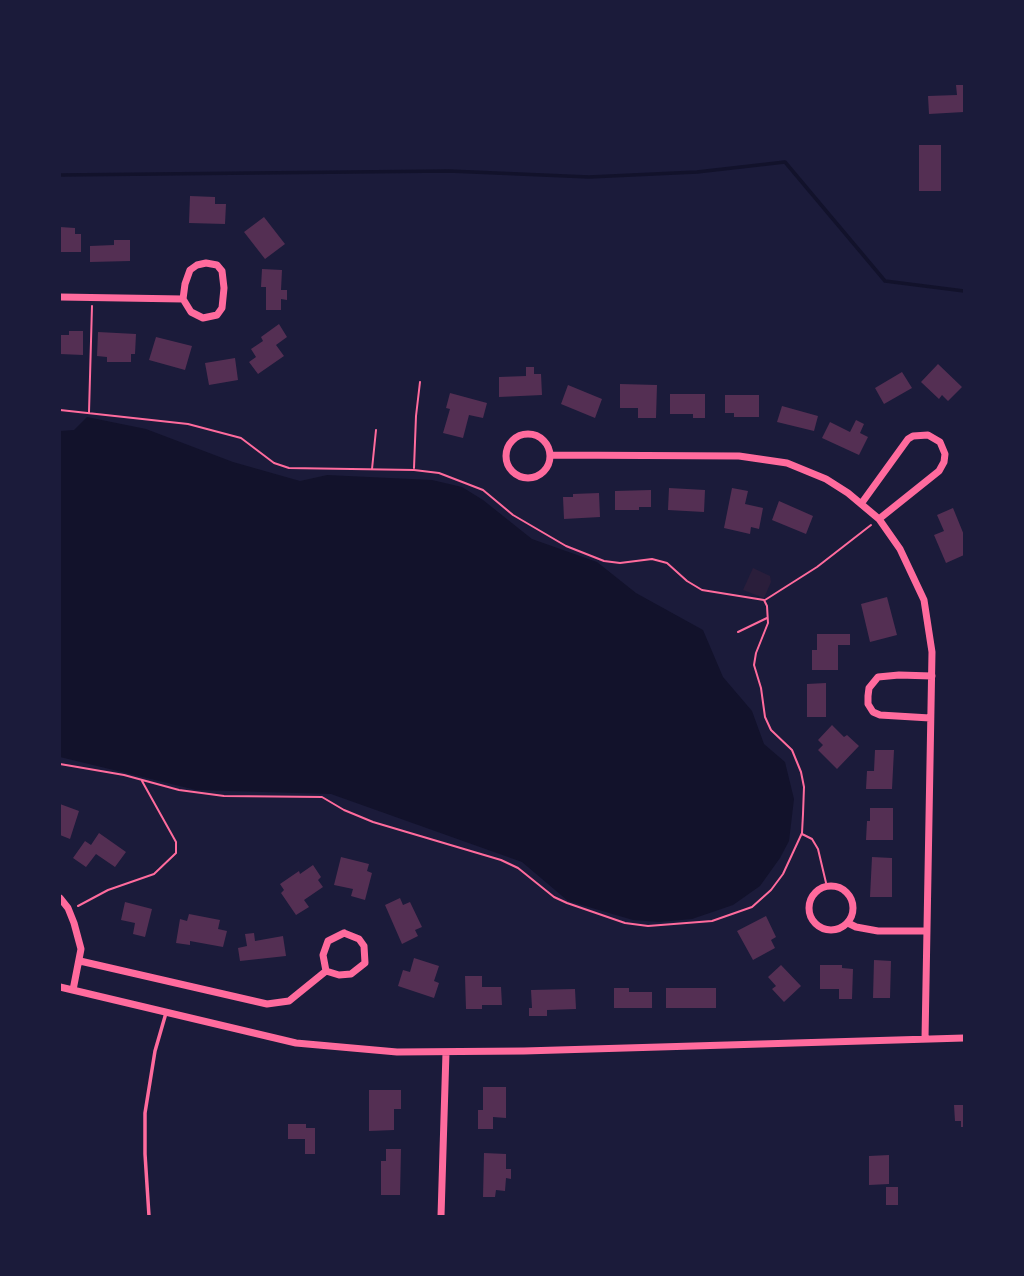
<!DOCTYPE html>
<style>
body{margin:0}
#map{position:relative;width:1024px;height:1276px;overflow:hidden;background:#1b1b3a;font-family:"DM Sans",sans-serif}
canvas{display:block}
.frame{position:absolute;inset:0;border:61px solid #1b1b3a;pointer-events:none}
</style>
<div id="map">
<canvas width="1024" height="1276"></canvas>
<div class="frame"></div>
</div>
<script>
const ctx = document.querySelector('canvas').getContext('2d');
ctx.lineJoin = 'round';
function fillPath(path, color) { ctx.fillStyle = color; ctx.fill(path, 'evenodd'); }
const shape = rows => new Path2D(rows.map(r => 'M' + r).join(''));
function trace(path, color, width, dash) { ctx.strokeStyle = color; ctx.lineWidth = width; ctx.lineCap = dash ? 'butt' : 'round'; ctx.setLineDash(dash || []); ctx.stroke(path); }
const green = shape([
 [753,568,770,576,771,582,764,598,743,590]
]);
const water = shape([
 [87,417,146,429,233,462,300,481,327,475,432,480,462,487,483,500,532,539,597,562,636,593,703,630,723,677,752,711,764,744,785,762,794,799,789,841,780,858,760,886,733,905,692,919,659,922,633,920,568,901,522,862,331,794,196,790,60,757,60,431,74,430]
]);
const stream = shape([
 [60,175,449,171,589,177,697,172,785,162,885,281,964,291]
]);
const building = shape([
 [956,85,964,85,964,112,929,114,928,96,957,95],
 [919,145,941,145,941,191,919,191],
 [190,196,215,197,215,204,226,204,225,224,189,223],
 [264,217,285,244,265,259,244,232],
 [60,227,75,228,75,234,81,234,81,252,60,252],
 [114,240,130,240,130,261,90,262,90,246,114,245],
 [262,269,282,270,281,290,287,290,287,300,281,299,281,310,266,310,266,287,261,287],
 [279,324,287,337,276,345,284,356,258,374,249,362,256,357,251,349,263,341,261,337],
 [69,331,83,331,83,355,60,354,60,335,69,335],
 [98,332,136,334,135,354,131,354,131,362,107,362,107,357,97,356],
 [156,337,192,346,185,370,149,360],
 [235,358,238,380,209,385,205,363],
 [938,364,962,387,948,401,942,395,939,399,921,382],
 [526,367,534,367,534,374,541,374,542,395,499,397,499,377,526,376],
 [902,372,912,388,884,404,875,388],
 [620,384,657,385,656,418,638,418,638,408,620,408],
 [568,385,602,399,595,418,561,404],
 [450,393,487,403,483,418,469,415,463,438,443,433,450,409,446,408],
 [670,394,705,394,705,418,693,418,693,414,670,414],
 [725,395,759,395,759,417,734,417,734,413,725,413],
 [782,406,818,416,814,431,777,422],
 [856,420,864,424,860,433,868,437,859,455,822,438,830,422,850,432],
 [669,488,705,490,704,512,668,510],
 [732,488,748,491,745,504,763,508,759,529,751,527,750,534,724,528],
 [651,490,651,507,639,507,639,510,615,510,615,491],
 [599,493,600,517,564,519,563,497,573,497,573,494],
 [779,501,813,516,806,534,772,520],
 [953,508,964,535,964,555,946,563,934,535,944,531,937,515],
 [887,597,897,635,870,642,861,604],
 [817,634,850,634,850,645,838,645,838,670,812,670,812,650,817,650],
 [826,683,826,717,807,717,807,684],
 [832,725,844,737,847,735,859,746,837,769,818,750,823,745,818,740],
 [875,750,894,750,892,789,866,789,867,771,874,771],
 [60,804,79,811,70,839,60,835],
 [870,808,893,808,893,840,866,840,867,821,870,821],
 [99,833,126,852,115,867,96,854,86,867,73,858,85,841,91,845],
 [341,857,369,864,367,871,372,873,365,900,351,896,353,889,334,885],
 [872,857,892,858,892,897,870,897],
 [313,865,321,877,318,880,323,887,304,900,309,907,296,915,281,893,284,890,280,884,299,871,300,874],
 [400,898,403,905,410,902,422,927,415,930,418,936,402,944,385,905],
 [125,902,152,909,145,937,133,934,135,923,121,920],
 [189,914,220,920,218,929,227,931,223,947,190,941,190,945,176,943,180,919,187,921],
 [766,916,776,937,771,940,775,948,753,960,737,931],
 [254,933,255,941,283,936,286,956,240,961,238,948,247,946,245,934],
 [414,958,439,966,434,981,439,983,434,998,398,986,403,970,410,972],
 [874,960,891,961,890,998,873,998],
 [781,965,801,986,784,1002,772,989,776,986,768,977],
 [820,965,842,965,842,968,853,969,852,999,839,999,839,989,820,989],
 [465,976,482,976,482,987,501,987,502,1005,482,1005,482,1009,466,1009],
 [614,988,629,988,629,992,652,992,652,1008,614,1008],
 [666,988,716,988,716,1008,666,1008],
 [575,989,576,1009,547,1010,547,1016,529,1016,529,1008,532,1008,531,990],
 [483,1087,506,1087,506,1118,493,1117,493,1129,478,1129,478,1110,483,1110],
 [369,1090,401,1090,401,1109,394,1109,394,1130,369,1131],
 [954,1105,964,1105,964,1127,961,1127,961,1121,955,1121],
 [288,1124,306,1124,306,1128,315,1128,315,1154,305,1154,305,1139,288,1139],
 [386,1149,401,1149,400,1195,381,1195,381,1161,386,1161],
 [484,1153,506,1154,506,1169,511,1169,511,1179,506,1178,505,1191,496,1190,495,1197,483,1197],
 [889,1155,889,1184,869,1185,869,1156],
 [886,1187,898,1187,898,1205,886,1205]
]);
const path = shape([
 [60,410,188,424,241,438,274,463,289,468,414,470,439,473,483,490,513,515,566,546,604,561,620,563,652,559,667,563,687,581,702,590,764,600,767,606,768,623,756,653,754,665,761,688,765,717,771,730,792,750,801,772,804,787,803,814,802,833,783,874,771,890,752,907,712,921,648,926,625,923,567,903,554,897,518,868,501,860,373,822,344,810,322,797,224,796,179,790,124,775,60,764],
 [89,412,92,306],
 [414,468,416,416,420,382],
 [372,469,376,430],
 [765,600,817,567,871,525],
 [738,632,767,618],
 [802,834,812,839,818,849,827,887],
 [78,906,108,890,154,874,176,853,176,842,142,781]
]);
const service = shape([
 [149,1216,145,1154,145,1113,155,1051,166,1013]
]);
const minor = shape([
 [206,263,217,265,222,271,224,288,222,308,217,315,203,318,191,312,183,299,185,284,190,270,197,265,206,263],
 [60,297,183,299],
 '506 456a22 22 0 1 1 44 0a22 22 0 1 1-44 0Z',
 [551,455,739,456,787,463,826,479,848,493,879,519,900,549,924,600,932,652,925,1039],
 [861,504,908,439,913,436,928,435,940,442,945,454,944,462,939,471,879,519],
 [930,718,880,715,873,712,868,704,868,696,869,688,878,677,899,675,932,676],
 '809 908a22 22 0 1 1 44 0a22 22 0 1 1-44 0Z',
 [60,898,68,908,74,923,81,949,73,990],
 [848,923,856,927,878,931,927,931],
 [344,933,359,939,364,946,365,963,351,974,339,975,326,971,323,955,328,941,344,933],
 [80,961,267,1004,289,1001,326,971],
 [60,987,296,1043,397,1052,524,1051,964,1038],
 [441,1216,446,1052]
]);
fillPath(green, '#2a1e3b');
fillPath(water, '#12122b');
trace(stream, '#12122b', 3.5);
fillPath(building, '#542f53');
trace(path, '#ff6b9d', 2);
trace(service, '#ff6b9d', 3.5);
trace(minor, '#ff6b9d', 7);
</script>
